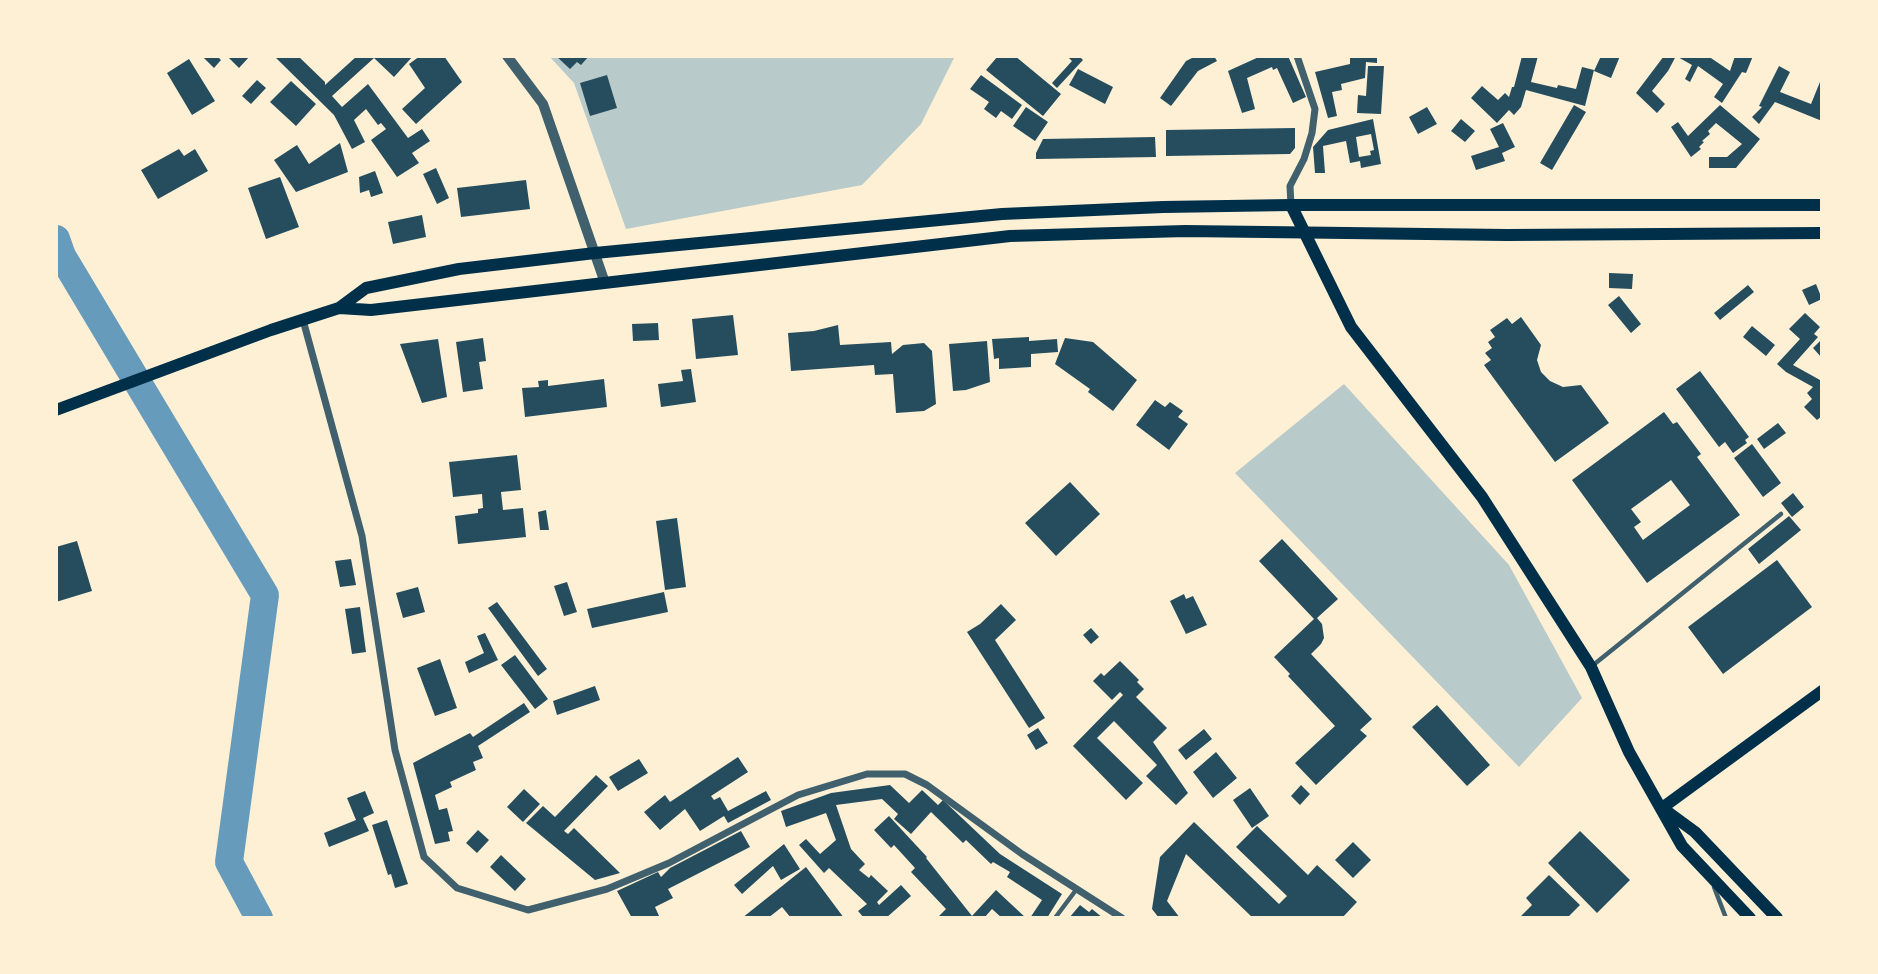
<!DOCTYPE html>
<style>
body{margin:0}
#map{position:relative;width:1878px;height:974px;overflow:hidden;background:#fdf0d5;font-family:"Noto Sans",sans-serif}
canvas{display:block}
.frame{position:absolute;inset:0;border:58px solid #fdf0d5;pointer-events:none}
</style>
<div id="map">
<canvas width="1878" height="974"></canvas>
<div class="frame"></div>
</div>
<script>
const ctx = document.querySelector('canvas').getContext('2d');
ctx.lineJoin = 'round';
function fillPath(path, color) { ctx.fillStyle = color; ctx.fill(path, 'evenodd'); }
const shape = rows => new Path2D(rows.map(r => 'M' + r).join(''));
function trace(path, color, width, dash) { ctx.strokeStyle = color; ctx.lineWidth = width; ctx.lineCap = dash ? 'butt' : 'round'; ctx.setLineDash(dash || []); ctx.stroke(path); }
const green = shape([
 [549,56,955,56,921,124,862,185,626,229,574,83],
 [1344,384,1509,565,1582,698,1519,767,1235,473]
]);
const river = shape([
 [56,239,62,256,265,595,229,862,259,918]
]);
const building = shape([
 [202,56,217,56,221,60,214,68],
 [227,56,250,56,239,68],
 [274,56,298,56,325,82,325,85,357,56,413,56,394,77,374,58,332,96,342,107,368,84,408,138,422,129,430,141,412,153,419,163,397,177,371,140,386,129,381,123,378,125,366,109,354,120,365,142,352,149,334,115],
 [420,56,444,56,462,82,416,124,402,109,425,88,409,64],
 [556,56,589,56,581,65,577,62,570,69],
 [998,56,1015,56,1061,94,1043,116,986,70],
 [1067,56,1079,56,1083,60,1057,88,1052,83,1072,61],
 [1196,56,1214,56,1217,61,1198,71,1171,106,1160,98,1186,61],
 [1261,56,1288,56,1306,97,1293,103,1277,68,1273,70,1272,67,1247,78,1255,109,1242,113,1228,71],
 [1350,56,1377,56,1377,63,1366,62,1365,78,1341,84,1342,90,1332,92,1337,116,1328,118,1315,72,1350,64],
 [1522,56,1538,56,1531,82,1557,88,1558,85,1576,89,1582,67,1594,70,1585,106,1526,90,1521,107,1514,115,1509,110,1497,123,1471,98,1482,86,1498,100,1505,93,1509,97,1512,87,1514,87],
 [1601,56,1620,56,1611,78,1594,71],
 [1664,56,1708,56,1730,71,1735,56,1753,56,1746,73,1742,72,1722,103,1714,97,1723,84,1698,66,1690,82,1685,79,1692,65,1676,56,1668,71,1652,91,1665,104,1657,113,1636,93],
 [189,59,215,101,192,115,167,73],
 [1368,66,1384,66,1381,114,1357,113,1358,95,1366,96],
 [1779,66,1790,72,1780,92,1811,104,1822,77,1822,121,1775,102,1759,124,1752,117,1762,107,1759,106],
 [1078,69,1113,87,1105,104,1069,85],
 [607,75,617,108,590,116,580,83],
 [981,75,1022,105,1012,119,1001,111,996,118,984,109,989,102,970,89],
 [257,80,266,88,251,104,242,96],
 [291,81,316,104,296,126,270,102],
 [1574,105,1586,112,1552,170,1540,163],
 [1720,105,1760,139,1736,168,1709,168,1709,157,1727,157,1742,144,1716,123,1708,131,1710,134,1702,141,1704,142,1699,147,1701,149,1691,157,1671,127,1678,122,1688,136],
 [1026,107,1048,122,1035,141,1013,126],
 [1427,107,1437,124,1418,134,1409,117],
 [1373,119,1381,164,1361,168,1360,161,1350,163,1346,141,1323,146,1325,173,1315,173,1313,147,1328,130],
 [1371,134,1374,150,1370,151,1371,155,1359,157,1356,137],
 [1461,119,1475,131,1465,142,1451,131],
 [1503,123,1515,147,1502,153,1505,161,1476,170,1471,156,1499,147,1490,129],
 [1295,128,1295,148,1290,154,1166,156,1166,130],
 [1155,137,1156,157,1036,159,1036,153,1043,139],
 [340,143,348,172,296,192,274,160,297,145,309,164],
 [179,149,184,156,195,149,208,171,158,199,141,170],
 [436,168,449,198,437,204,423,174],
 [375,171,383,193,371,197,369,190,360,193,359,177],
 [280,177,299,227,266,239,248,188],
 [526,180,530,209,461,217,457,188],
 [422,215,426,237,393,244,388,222],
 [1609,273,1633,274,1632,289,1609,288],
 [1816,284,1822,299,1809,305,1802,290],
 [1748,285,1754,292,1720,320,1714,313],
 [1619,296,1641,324,1631,333,1608,305],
 [1805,313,1820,327,1814,334,1818,337,1793,365,1820,380,1822,378,1822,416,1817,420,1804,407,1812,399,1807,393,1813,387,1786,372,1777,364,1800,339,1789,329],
 [733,315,738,355,696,359,692,319],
 [1521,317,1541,345,1537,360,1541,372,1550,381,1563,387,1581,385,1609,423,1555,462,1484,365,1491,360,1485,353,1492,348,1488,342,1495,337,1490,330,1507,318,1512,324],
 [658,323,659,340,633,341,632,324],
 [838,325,840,345,891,342,892,354,903,345,924,343,932,351,936,404,924,411,896,413,893,374,875,375,874,365,791,371,788,333,814,331],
 [1752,326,1775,345,1766,356,1743,337],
 [1029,337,1029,341,1057,339,1058,352,1031,354,1031,367,999,369,999,358,994,359,992,339],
 [483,338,486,361,479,362,483,389,463,392,456,342],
 [1065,338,1093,342,1137,380,1113,411,1088,392,1090,389,1055,364],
 [438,339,447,397,422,403,400,344],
 [1822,339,1822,358,1813,348],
 [987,341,990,382,966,390,953,391,949,344],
 [691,369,696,402,661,407,658,384,683,381,681,370],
 [1700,371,1749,437,1745,440,1747,443,1733,453,1725,442,1719,447,1676,389],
 [604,379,607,407,525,417,522,388,539,387,538,381,548,380,548,386],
 [1155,400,1165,407,1170,402,1183,411,1178,417,1188,424,1169,450,1136,425],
 [1664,412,1673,424,1677,422,1701,454,1697,457,1740,515,1647,583,1572,480],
 [1671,480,1690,505,1643,540,1634,527,1641,522,1631,509],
 [1778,423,1786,433,1764,449,1757,439],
 [1752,444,1781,483,1763,497,1734,458],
 [517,455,521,490,501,492,503,510,523,508,526,537,458,544,455,516,478,513,478,509,483,508,482,494,453,497,449,462],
 [1070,482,1100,514,1056,556,1025,523],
 [1793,493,1804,507,1792,517,1781,503],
 [546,510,549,530,540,530,538,512],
 [1789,516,1801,530,1759,564,1748,549],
 [677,518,686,587,665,590,656,521],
 [1282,539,1338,599,1317,618,1322,624,1324,638,1321,644,1311,654,1372,719,1360,730,1367,736,1316,785,1295,763,1335,726,1288,676,1290,674,1274,657,1314,619,1259,561],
 [77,541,92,591,56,602,56,547],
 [351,559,356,585,340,587,335,561],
 [1777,560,1812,607,1723,674,1688,627],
 [567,582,577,612,564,616,554,586],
 [418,587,425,612,403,618,396,593],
 [664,592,668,612,592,628,587,609],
 [1184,594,1186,599,1193,596,1207,625,1186,634,1170,601],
 [497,602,547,669,538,676,488,608],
 [1001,604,1016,620,995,640,1045,718,1029,728,967,632,980,624],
 [360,607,366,652,352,654,345,609],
 [1091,628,1099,637,1091,644,1083,635],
 [485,633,498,660,469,673,465,662,484,653,477,636],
 [515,655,548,699,535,709,501,665],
 [440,659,457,708,435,716,417,668],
 [1120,661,1139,680,1137,682,1144,689,1136,697,1167,728,1153,742,1188,793,1176,805,1146,776,1157,765,1114,721,1097,738,1143,783,1126,800,1073,746,1123,695,1120,692,1112,700,1093,681,1101,673,1104,676],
 [595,686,600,700,557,715,553,701],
 [524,703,530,712,478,746,483,758,473,762,476,770,450,782,452,787,435,795,439,810,447,808,453,831,448,832,450,841,435,844,413,763,470,733,473,737],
 [1437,705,1490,765,1467,786,1412,727],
 [1038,728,1048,743,1036,750,1027,735],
 [1204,729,1212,739,1186,760,1178,750],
 [1216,752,1237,778,1213,798,1193,772],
 [738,757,748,772,711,796,714,800,720,797,728,811,766,791,771,800,728,823,724,816,700,831,685,809,660,830,644,812,665,795,670,802],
 [639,759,648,773,618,791,609,777],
 [596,775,608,786,564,831,568,834,574,828,620,873,595,880,526,823,543,806,555,817],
 [890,785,909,803,922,790,938,805,943,800,1000,854,1062,894,1047,918,1030,918,1042,900,1007,877,1010,872,993,862,991,864,966,840,963,843,931,812,911,834,894,819,898,814,882,799,836,805,851,849,865,864,859,870,869,878,871,875,888,891,877,902,879,905,901,885,911,896,886,918,864,918,858,911,867,904,829,868,824,873,799,845,806,839,820,854,836,840,826,813,786,827,781,811,831,793],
 [1301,785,1310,794,1300,805,1291,796],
 [1250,788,1269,816,1252,828,1233,800],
 [524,789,540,804,523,822,507,807],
 [365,791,374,813,363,818,369,831,329,847,324,833,356,820,347,798],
 [889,816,927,857,926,858,972,916,996,890,1026,918,1002,918,992,909,984,918,937,918,946,909,911,872,915,868,894,845,891,848,874,830],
 [387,820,408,884,395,888,391,874,388,875,372,825],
 [1194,822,1279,904,1287,896,1236,847,1257,826,1308,875,1317,865,1357,902,1342,918,1253,918,1186,854,1167,901,1180,918,1159,918,1152,909,1160,857],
 [478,830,489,840,477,853,466,843],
 [741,831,750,847,668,889,673,898,655,907,659,916,655,918,632,918,617,891,658,872,661,877,670,868],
 [1580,831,1630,880,1597,913,1548,863],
 [1353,842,1371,860,1353,878,1335,860],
 [784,844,800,869,781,880,773,866,742,894,734,885],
 [501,855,526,879,515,891,490,867],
 [806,867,844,918,791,918,782,907,768,918,742,918],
 [1549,875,1580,905,1567,918,1519,918,1532,905,1526,898],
 [1080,905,1089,912,1092,909,1103,918,1069,918]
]);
const service = shape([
 [1592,666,1781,514],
 [1714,887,1726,918],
 [1055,918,1076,890]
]);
const minor = shape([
 [1291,205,1290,186,1304,159,1312,133,1315,109,1297,56],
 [303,320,362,536,395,750,424,857,457,888,528,910,607,889,669,863,798,795,867,774,905,774,927,785,1022,854,1122,918]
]);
const tertiary = shape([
 [507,56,543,104,605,283]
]);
const secondary = shape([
 [1291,205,1351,327,1482,497,1591,667,1629,752,1682,846,1750,918],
 [1662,808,1822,691],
 [1665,810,1695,832,1777,918]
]);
const primary = shape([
 [339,308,371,310,1010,236,1185,231,1507,235,1822,233],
 [56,410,271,330,339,308,366,288,459,269,595,253,1002,214,1163,207,1291,205,1822,205]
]);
fillPath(green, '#b9caca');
trace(river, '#669bbc', 28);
fillPath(building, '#264d5e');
trace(service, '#3f606c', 4.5);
trace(minor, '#3f606c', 7);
trace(tertiary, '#3f606c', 10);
trace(secondary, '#003049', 12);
trace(primary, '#003049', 12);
</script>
